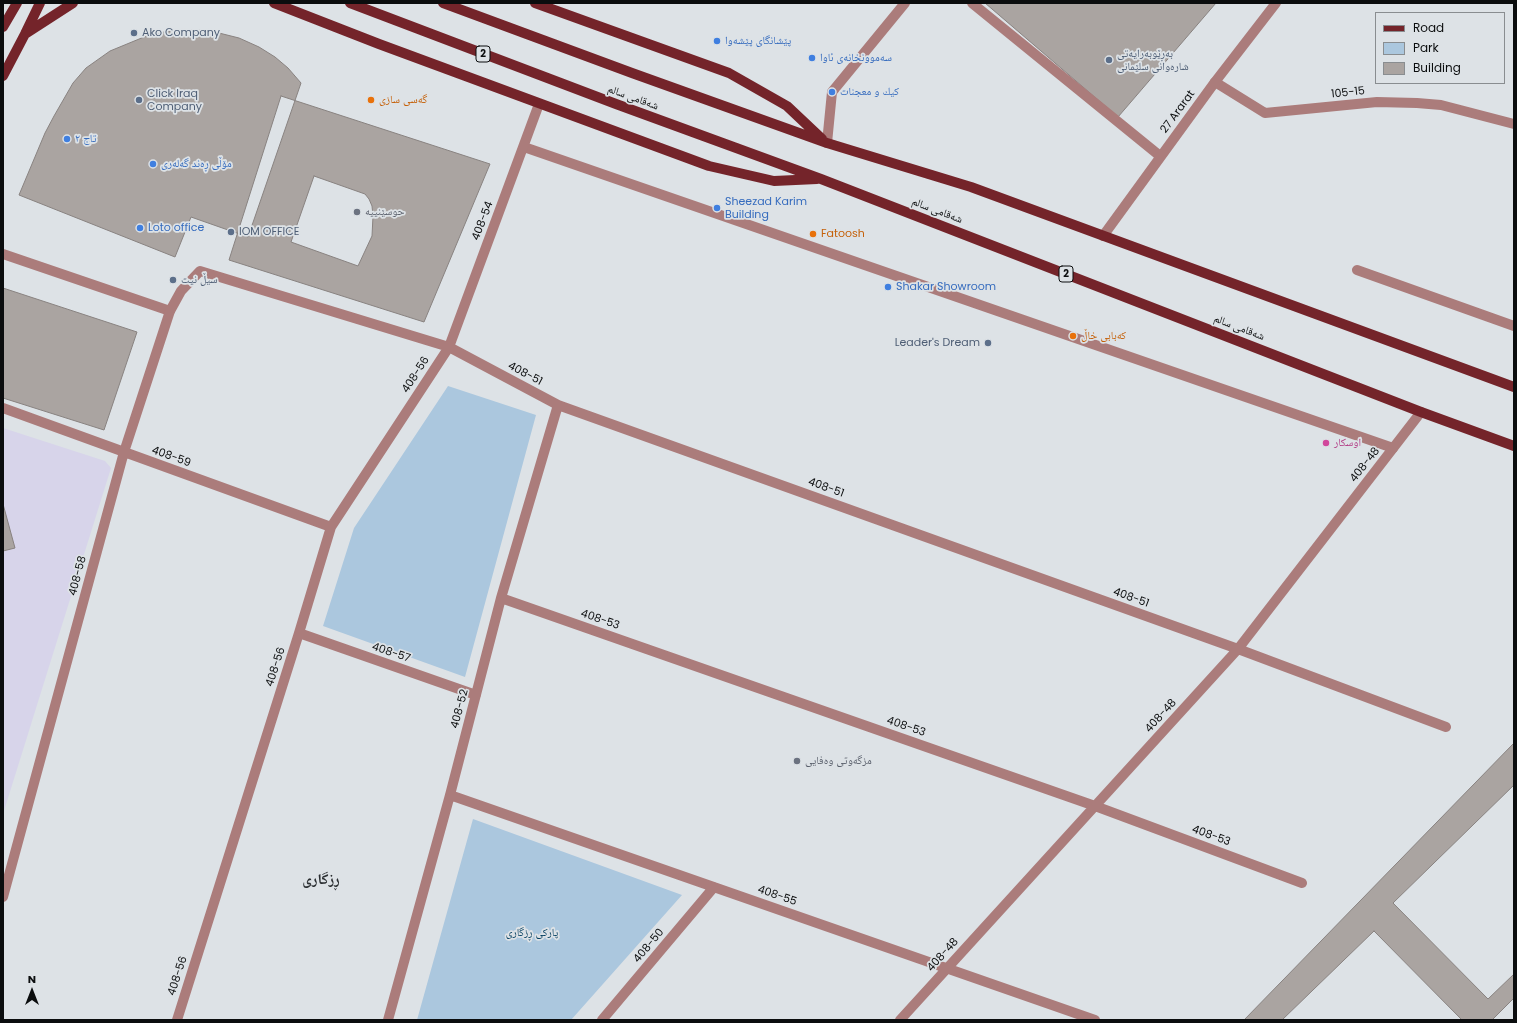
<!DOCTYPE html>
<meta charset="utf-8">
<style>
body{margin:0}
#map{position:relative;width:1517px;height:1023px;overflow:hidden;background:#dde2e6;font-family:Poppins,sans-serif}
canvas{display:block}
.frame{position:absolute;inset:0;border:4px solid #0b0d0e;pointer-events:none}
.legend{position:absolute;left:1375px;top:12px;width:130px;height:72px;box-sizing:border-box;background:#dde2e6;border:1px solid #898d90;margin:0;padding:5px 7px;list-style:none;font-size:12px;color:#0b0d0e}
.legend li{display:flex;align-items:center;gap:8px;height:20px}
.legend b{width:20px;border:1px solid #898d90}
.north{position:absolute;left:12px;top:971px;width:40px;height:40px;-webkit-text-stroke:3px #dde2e6;paint-order:stroke;rotate:0deg;font-size:11px;font-weight:700;line-height:16px;text-align:center;color:#0b0d0e}
.north::after{content:'';display:block;margin:auto;width:14px;height:18px;background:#0b0d0e;clip-path:polygon(50% 0,100% 100%,50% 72%,0 100%)}
</style>
<div id="map">
<canvas width="1517" height="1023"></canvas>
<div class="frame"></div>
<ul class="legend">
<li><b style="height:5px;background:#74242a"></b>Road</li>
<li><b style="height:11px;background:#abc7de"></b>Park</li>
<li><b style="height:11px;background:#aaa4a1"></b>Building</li>
</ul>
<div class="north">N</div>
</div>
<script>
const ctx = document.querySelector('canvas').getContext('2d');
ctx.lineJoin = 'round';
function fillPath(path, color) { ctx.fillStyle = color; ctx.fill(path, 'evenodd'); }
const shape = rows => new Path2D(rows.map(r => 'M' + r).join(''));
function trace(path, color, width, dash) { ctx.strokeStyle = color; ctx.lineWidth = width; ctx.lineCap = dash ? 'butt' : 'round'; ctx.setLineDash(dash || []); ctx.stroke(path); }
function write(font, color, halo, rows, align = 'center') {
  ctx.font = font + ' Poppins,"Noto Naskh Arabic",sans-serif'; ctx.lineWidth = 3.5; ctx.setLineDash([]); ctx.textBaseline = 'middle'; ctx.strokeStyle = halo; ctx.fillStyle = color; for (const [text, x, y, turn = 0] of rows) {
    ctx.save(); ctx.translate(x, y); ctx.rotate((+turn || 0) * Math.PI / 180); ctx.textAlign = isNaN(turn) ? turn : align; if (halo) ctx.strokeText(text, 0, 0); ctx.fillText(text, 0, 0); ctx.restore();
  }
}
const education = shape([
 [3,428,105,461,111,468,3,814]
]);
const green = shape([
 [448,386,536,415,465,677,323,626,354,528],
 [473,819,682,895,571,1020,417,1020]
]);
const building = shape([
 [985,3,1216,3,1118,117,985,3],
 [182,30,200,30,219,33,239,38,259,47,275,57,288,68,301,83,248,237,191,217,175,257,19,195,45,133,54,116,73,83,86,68,110,51,144,37,164,32,182,30],
 [281,96,490,164,424,322,229,260,281,96],
 [314,176,365,194,369,199,372,206,373,216,372,236,358,266,291,242,314,176],
 [3,288,137,332,104,430,3,398,3,288],
 [3,504,15,548,3,551,3,504],
 [1514,743,1514,998,1492,1020,1244,1020,1514,743],
 [1514,785,1514,974,1488,999,1393,903,1514,785],
 [1374,931,1462,1020,1282,1020,1374,931]
]);
const service = shape([
 [524,147,1393,448],
 [3,254,170,311]
]);
const minor = shape([
 [972,3,1160,156],
 [1215,82,1265,113,1377,102,1417,103,1441,105,1514,124],
 [827,143,832,92,905,3],
 [1357,270,1514,326],
 [3,408,331,527],
 [501,598,1095,806,1302,883],
 [299,633,476,695],
 [450,795,1095,1020],
 [3,897,124,452,170,311,181,291,200,271,449,347,558,405,1238,649,1446,727],
 [177,1020,299,633,331,527,449,347,539,104],
 [388,1020,450,795,501,598,558,405],
 [602,1020,714,887],
 [900,1020,1238,649,1421,412]
]);
const tertiary = shape([
 [1103,236,1215,82,1276,3]
]);
const primary = shape([
 [274,3,379,44,709,166,774,181,817,179],
 [350,3,616,104,821,179,1421,412,1514,446],
 [443,3,632,73,827,143,971,187,1514,387],
 [535,3,729,73,787,106,822,139],
 [3,27,17,3],
 [25,34,73,3],
 [3,76,25,34,40,3]
]);
const markers = [
 [134,33,4,"#5c6f8a"],
 [717,41,4,"#3f7fe0"],
 [812,58,4,"#3f7fe0"],
 [1109,60,4,"#5c6f8a"],
 [832,92,4,"#3f7fe0"],
 [139,100,4,"#5c6f8a"],
 [371,100,4,"#e8710a"],
 [67,139,4,"#3f7fe0"],
 [153,164,4,"#3f7fe0"],
 [717,208,4,"#3f7fe0"],
 [357,212,4,"#6b7280"],
 [140,228,4,"#3f7fe0"],
 [231,232,4,"#5c6f8a"],
 [813,234,4,"#e8710a"],
 [173,280,4,"#5c6f8a"],
 [888,287,4,"#3f7fe0"],
 [1073,336,4,"#e8710a"],
 [988,343,4,"#5c6f8a"],
 [1326,443,4,"#d1479c"],
 [797,761,4,"#6b7280"]
];
const shields = [
 [483,54,14],
 [1066,274,14]
];
const shieldNames = [
 ["2",483,54],
 ["2",1066,274]
];
const serviceNames = [
 ["Ako Company",142,33],
 ["بەڕێوبەرایەتی",1117,54],
 ["شارەوانی سلێمانی",1117,67],
 ["Click Iraq",147,94],
 ["Company",147,107],
 ["IOM OFFICE",239,232],
 ["سیڵ نیت",181,280],
 ["Leader's Dream",980,343,"right"]
];
const shopNames = [
 ["پێشانگای پێشەوا",725,41],
 ["سەموونخانەی ئاوا",820,58],
 ["كيك و معجنات",840,92],
 ["تاج ٢",75,139],
 ["مۆڵی ڕەند گەلەری",161,164],
 ["Sheezad Karim",725,202],
 ["Building",725,215],
 ["Loto office",148,228],
 ["Shakar Showroom",896,287]
];
const streetNames = [
 ["105-15",1348,93,-6],
 ["شەقامی سالم",633,98,20],
 ["27 Ararat",1178,112,-54],
 ["شەقامی سالم",937,211,21],
 ["408-54",483,221,-69],
 ["شەقامی سالم",1239,328,21],
 ["408-51",525,374,28],
 ["408-56",416,375,-57],
 ["408-59",171,457,20],
 ["408-48",1365,465,-52],
 ["408-51",826,488,20],
 ["408-58",78,576,-75],
 ["408-51",1131,598,20],
 ["408-53",600,620,19],
 ["408-57",391,653,19],
 ["408-56",276,667,-72],
 ["408-52",460,709,-75],
 ["408-48",1161,716,-48],
 ["408-53",906,727,19],
 ["408-53",1211,836,20],
 ["408-55",777,896,19],
 ["408-50",649,946,-50],
 ["408-48",943,955,-48],
 ["408-56",178,976,-72]
];
const foodNames = [
 ["گەسی سازی",379,100],
 ["Fatoosh",821,234],
 ["کەبابی خاڵ",1081,336]
];
const worshipNames = [
 ["حوسێنییە",365,212],
 ["مزگەوتی وەفایی",805,761]
];
const hotelNames = [
 ["اوسكار",1334,443]
];
const parkNames = [
 ["پارکی ڕزگاری",532,933]
];
const districtNames = [
 ["ڕزگاری",321,880]
];
fillPath(education, '#d7d4ea');
fillPath(green, '#abc7de');
fillPath(building, '#aaa4a1');
trace(building, '#888280', 1);
trace(service, '#ab7c7b', 10);
trace(minor, '#ab7c7b', 10);
trace(tertiary, '#ab7c7b', 10);
trace(primary, '#74242a', 10);
for (const [x, y, r, color] of markers) { const dot = new Path2D(); dot.arc(x, y, r, 0, 2 * Math.PI); ctx.fillStyle = color; ctx.fill(dot); trace(dot, '#dde2e6', 1.5); }
for (const [x, y, w] of shields) { const box = new Path2D(); box.roundRect(x - w / 2, y - 8, w, 16, 3); ctx.fillStyle = '#dde2e6'; ctx.fill(box); trace(box, '#0b0d0e', 1); }
write('bold 10px', '#0b0d0e', null, shieldNames);
write('11px', '#4e5e75', '#dde2e6', serviceNames, 'left');
write('11px', '#366cbe', '#dde2e6', shopNames, 'left');
write('11px', '#0b0d0e', '#dde2e6', streetNames);
write('11px', '#c56008', '#dde2e6', foodNames, 'left');
write('11px', '#5b616d', '#dde2e6', worshipNames, 'left');
write('11px', '#b23c85', '#dde2e6', hotelNames, 'left');
write('11px', '#003d5f', '#dde2e6', parkNames);
write('bold 15px', '#2a2e31', '#dde2e6', districtNames);
</script>
